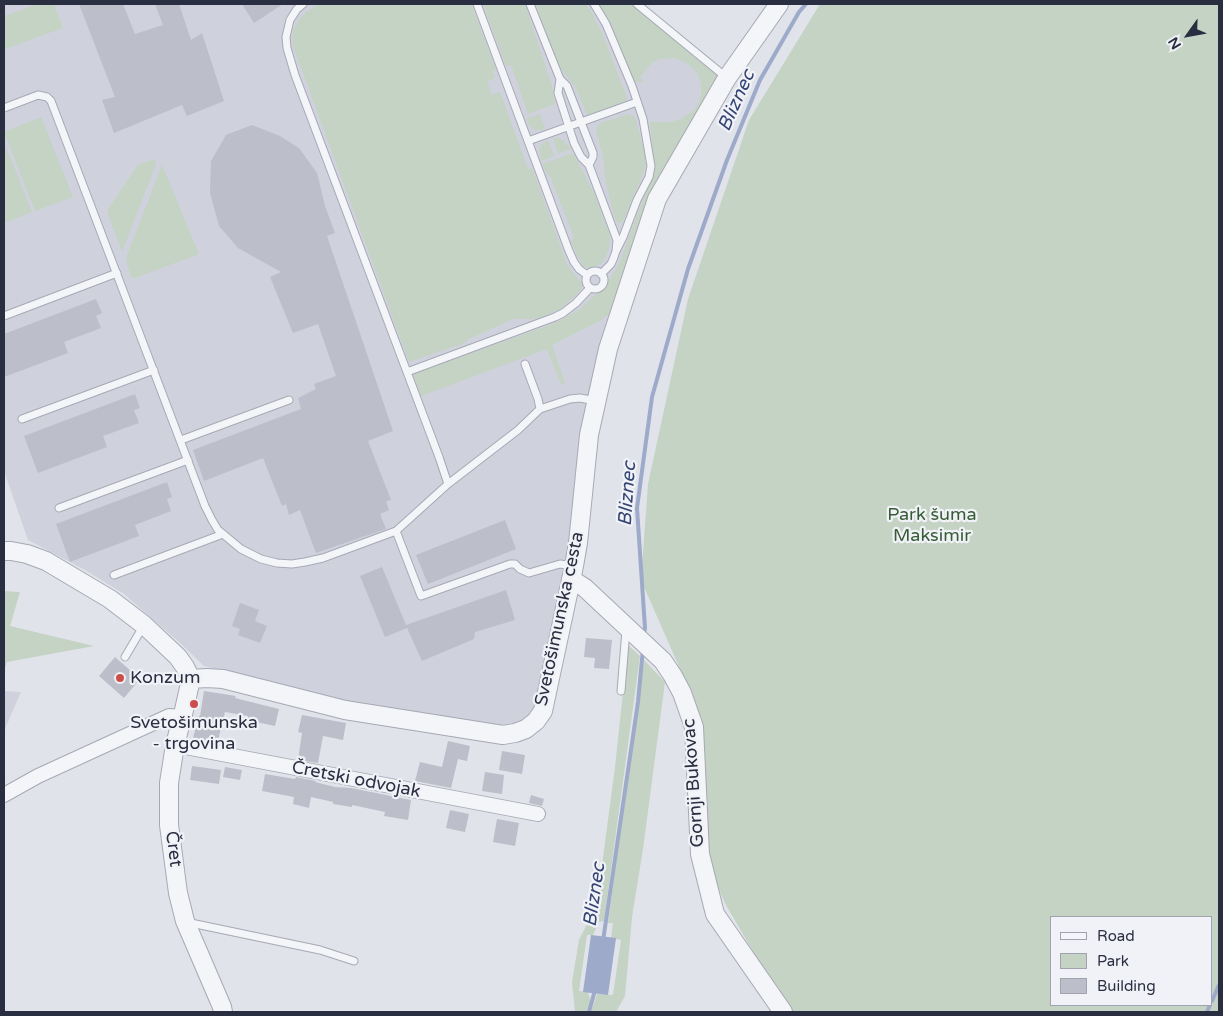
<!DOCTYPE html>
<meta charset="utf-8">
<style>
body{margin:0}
#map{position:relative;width:1223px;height:1016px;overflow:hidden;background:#e1e3ea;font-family:"Varela Round",sans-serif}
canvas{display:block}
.frame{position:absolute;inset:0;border:5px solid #2a2e41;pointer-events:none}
.legend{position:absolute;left:1050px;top:916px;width:162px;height:90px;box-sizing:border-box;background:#f1f2f7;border:1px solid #a1a4ae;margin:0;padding:6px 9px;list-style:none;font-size:15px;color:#2a2e41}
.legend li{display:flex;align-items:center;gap:10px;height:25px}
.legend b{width:25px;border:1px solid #a1a4ae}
.north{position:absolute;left:1163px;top:10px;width:50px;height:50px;-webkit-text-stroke:4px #f1f2f7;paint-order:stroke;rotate:238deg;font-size:14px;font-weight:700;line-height:20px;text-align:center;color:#2a2e41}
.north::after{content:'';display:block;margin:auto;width:18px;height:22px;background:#2a2e41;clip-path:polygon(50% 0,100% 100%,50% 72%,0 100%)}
</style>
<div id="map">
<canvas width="1223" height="1016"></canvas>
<div class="frame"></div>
<ul class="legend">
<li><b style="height:6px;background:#f4f5f8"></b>Road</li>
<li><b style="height:14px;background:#c4d3c3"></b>Park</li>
<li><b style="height:14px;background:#bcbec9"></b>Building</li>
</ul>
<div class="north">N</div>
</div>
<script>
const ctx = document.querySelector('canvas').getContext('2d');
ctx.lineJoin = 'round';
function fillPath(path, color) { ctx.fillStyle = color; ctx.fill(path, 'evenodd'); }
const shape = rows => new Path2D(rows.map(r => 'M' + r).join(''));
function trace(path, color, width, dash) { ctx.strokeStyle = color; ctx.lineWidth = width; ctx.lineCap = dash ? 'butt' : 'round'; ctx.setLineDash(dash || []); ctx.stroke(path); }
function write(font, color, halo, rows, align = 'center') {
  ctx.font = font + ' "Varela Round",sans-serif'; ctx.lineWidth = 4.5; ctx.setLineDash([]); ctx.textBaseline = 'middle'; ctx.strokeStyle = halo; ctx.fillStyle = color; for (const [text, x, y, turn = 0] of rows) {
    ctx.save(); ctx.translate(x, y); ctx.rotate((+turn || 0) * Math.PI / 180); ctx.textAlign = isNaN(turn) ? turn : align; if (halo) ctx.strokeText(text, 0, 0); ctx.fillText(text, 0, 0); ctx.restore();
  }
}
const built = shape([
 [4,4,630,4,721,80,651,200,597,378,564,594,538,710,529,723,505,730,382,711,204,666,180,643,124,594,85,570,28,540,4,471],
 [4,691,21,692,4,731]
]);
const green = shape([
 [37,4,54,4,63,28,5,49,4,46,4,16],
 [318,4,471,4,496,70,493,71,495,78,487,81,492,95,500,92,528,169,532,168,567,264,572,272,581,282,582,285,581,289,577,294,560,309,539,318,530,319,513,319,469,339,462,344,409,362,293,46,292,37,294,28,300,18,305,13],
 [483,4,494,4,496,6,503,4,525,4,552,86,555,104,528,114,511,65,506,66],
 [536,4,585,4,591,11,603,35,627,98,627,101,588,115,586,113,576,88,558,65],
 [598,4,635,4,722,75,613,310,610,313,601,320,552,345,565,383,561,385,547,349,421,396,413,374,547,326,561,320,580,309,606,285,618,266,644,197,653,176,654,164,650,122,671,122,681,119,694,110,699,103,701,95,701,82,697,73,692,67,681,60,673,58,659,59,653,62,646,69,640,78,643,80,642,82,635,82,633,80,610,23],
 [820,4,1219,4,1219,1012,788,1012,726,905,703,855,702,719,641,580,648,484,688,299,749,120],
 [1052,917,1212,917,1212,1005,1052,1005],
 [540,114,545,129,539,130,535,130,529,125,526,119],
 [628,114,632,115,636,120,644,151,646,162,645,169,623,221,621,223,616,221,611,205,606,183,603,156,596,131,596,127,600,123],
 [41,117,73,197,35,211,4,132],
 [553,138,559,138,564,141,571,149,558,154],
 [548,140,554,156,541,161,539,149,542,144],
 [4,142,32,212,4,223],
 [573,153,594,193,609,233,610,238,609,248,605,259,599,265,589,268,583,266,575,251,571,242,574,237,551,178,547,174,542,164],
 [155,159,156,164,122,252,107,211,138,165],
 [162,165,199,254,135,278,133,278,131,277,127,264,126,258],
 [4,591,20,592,10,626,94,646,7,662,4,671],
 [628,645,640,656,604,921,599,922,593,935,587,935,579,991,588,992,591,1002,587,1012,575,1012,572,982,579,940,589,920,599,888,615,767],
 [644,660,665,682,643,849,632,917,625,996,616,1012,591,1012,597,994,613,995,621,940,611,938,613,923,608,923]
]);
const water = shape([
 [591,935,616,938,608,995,583,992]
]);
const stream = shape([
 [644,634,645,628,637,508,652,397,688,269,727,160,760,80,799,12,806,4],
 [603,941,638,702,643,649],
 [1212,1001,1219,985],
 [589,1012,595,990],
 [1207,1012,1210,1005]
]);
const building = shape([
 [79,4,123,4,135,34,163,25,155,4,179,4,191,40,202,33,224,101,187,116,182,105,114,133,102,100,115,97],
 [242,4,283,4,254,23],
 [252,125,280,136,299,148,317,173,325,206,335,233,327,236,393,431,368,441,391,500,386,501,389,510,380,514,386,529,316,553,300,510,289,515,286,504,282,506,263,458,204,481,193,450,301,409,298,398,316,389,314,384,336,376,318,324,293,333,270,277,281,272,238,248,219,226,210,193,211,161,226,135],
 [96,299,102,313,96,316,101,328,64,342,68,353,4,377,4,334],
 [135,394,140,408,134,410,139,423,103,436,107,447,38,473,24,436],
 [167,482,172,497,167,499,171,511,135,525,139,536,70,562,56,524],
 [505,520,516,549,428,584,416,555],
 [382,567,406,625,506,590,515,620,475,632,474,639,422,661,407,628,385,637,360,576],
 [240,603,259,610,255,621,267,626,260,643,238,635,240,629,232,626],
 [586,638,612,640,609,669,594,668,595,658,584,657],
 [115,657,140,679,124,698,99,676],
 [204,691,236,696,235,698,279,709,275,726,247,720,248,716,225,712,217,744,193,738,199,716,200,716],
 [302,715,346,723,343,740,323,736,318,763,298,760,302,733,298,732],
 [448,741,470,746,467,761,458,759,451,788,415,781,420,762,442,767],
 [502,751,525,755,522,774,499,770],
 [192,766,221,770,219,784,190,780],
 [225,767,242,770,240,780,223,777],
 [485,772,504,775,502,794,482,791],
 [265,774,295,779,296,777,316,781,315,782,335,787,351,788,411,800,408,820,384,816,385,812,352,805,352,807,333,804,333,802,311,797,309,808,293,804,294,797,262,791],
 [531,795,544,799,542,806,529,803],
 [450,810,469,814,465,832,446,828],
 [497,819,519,823,515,846,493,842]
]);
const service = shape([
 [477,4,569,251,574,262,579,269,587,275],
 [530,4,560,79,567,86,593,153,593,157,589,165],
 [594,4,606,24,632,86,643,119,651,166,649,177,637,200,623,237,616,251],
 [637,4,727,78],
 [560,79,558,93,574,143,581,157,589,165,617,240,616,251,614,257,611,264,601,274],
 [4,108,38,95,47,97,51,101,205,506,212,520,218,530,223,534,241,549,261,559,277,563,292,564,305,562,323,558,396,531,448,484,439,457,295,75,287,48,286,37,290,20,297,9,303,4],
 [528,141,637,102],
 '586 280a9 9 0 1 1 18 0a9 9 0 1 1-18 0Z',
 [4,316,117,273],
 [407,372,555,317,563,313,576,303,590,288],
 [540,409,570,399,580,398,596,401],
 [22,419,154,370],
 [181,440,289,400],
 [448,484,518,430,540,409,538,399,525,364],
 [59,508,188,460],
 [396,531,421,596,510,564,515,564,520,569,529,573,560,564,574,566],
 [114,575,223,534],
 [125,657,144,625],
 [621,691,626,630],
 [186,922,320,950,354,961]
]);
const minor = shape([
 [175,745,538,814],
 [4,795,38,776,169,716,182,717]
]);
const tertiary = shape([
 [4,551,11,551,27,554,46,561,110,599,144,625,178,657,185,667,191,679],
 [571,579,585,588,663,661,673,676,682,693,694,727,700,854,715,914,783,1012],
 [191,679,207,678,223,679,345,710,503,735,515,733,526,729,536,721,543,711,574,566,578,543,589,435,608,349,657,199,727,78,779,4],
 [191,679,184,710,175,745,169,783,169,825,178,893,185,921,222,1007,223,1012]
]);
const markers = [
 [120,678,5,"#cc4e49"],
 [194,704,5,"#cc4e49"]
];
const parkNames = [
 ["Park šuma",932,515],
 ["Maksimir",932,536]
];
const streetNames = [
 ["Svetošimunska cesta",560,619,-78],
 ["Čretski odvojak",356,780,11],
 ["Gornji Bukovac",694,783,-94],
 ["Čret",173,849,83]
];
const poiNames = [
 ["Konzum",130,678],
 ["Svetošimunska",194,723,"center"],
 ["- trgovina",194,744,"center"]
];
const waterNames = [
 ["Bliznec",737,101,-66],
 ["Bliznec",628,494,-86],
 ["Bliznec",595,895,-82]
];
fillPath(built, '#cfd2dc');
fillPath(green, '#c4d3c3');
fillPath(water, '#9daac9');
trace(stream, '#9daac9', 4);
fillPath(building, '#bcbec9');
trace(service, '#a6a9b4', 9);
trace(minor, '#a6a9b4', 16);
trace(tertiary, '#a6a9b4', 20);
trace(service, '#f4f5f8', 7);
trace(minor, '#f4f5f8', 14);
trace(tertiary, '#f4f5f8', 18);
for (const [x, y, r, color] of markers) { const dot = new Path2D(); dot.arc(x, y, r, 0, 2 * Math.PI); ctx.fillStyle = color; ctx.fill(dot); trace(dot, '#f1f2f7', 2); }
write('18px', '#375d37', '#f1f2f7', parkNames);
write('18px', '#2a2e41', '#f1f2f7', streetNames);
write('18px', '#2a2e41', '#f1f2f7', poiNames, 'left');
write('italic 19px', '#354574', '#f1f2f7', waterNames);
</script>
